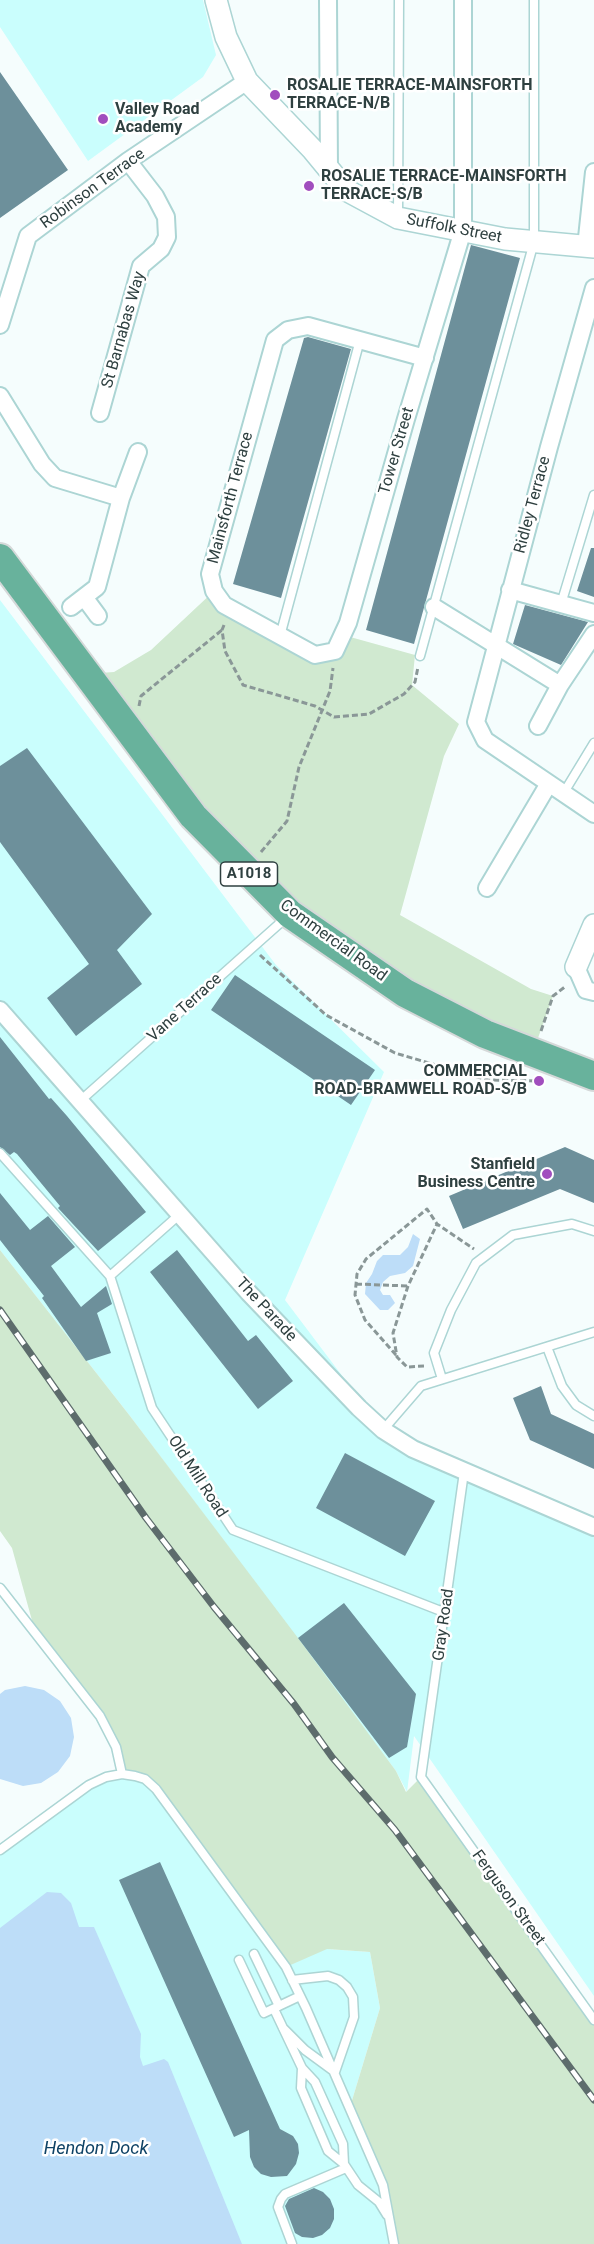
<!DOCTYPE html>
<style>
body{margin:0}
canvas{display:block;background:#f5fdfd}
</style>
<canvas width="594" height="2244"></canvas>
<script>
const ctx = document.querySelector('canvas').getContext('2d');
ctx.lineJoin = 'round';
function fillPath(path, color) { ctx.fillStyle = color; ctx.fill(path, 'evenodd'); }
const shape = rows => new Path2D(rows.map(r => 'M' + r).join(''));
function trace(path, color, width, dash) { ctx.strokeStyle = color; ctx.lineWidth = width; ctx.lineCap = dash ? 'butt' : 'round'; ctx.setLineDash(dash || []); ctx.stroke(path); }
function write(font, color, halo, rows, align = 'center') {
  ctx.font = font + ' Roboto,sans-serif'; ctx.lineWidth = 5; ctx.setLineDash([]); ctx.textBaseline = 'middle'; ctx.strokeStyle = halo; ctx.fillStyle = color; for (const [text, x, y, turn = 0] of rows) {
    ctx.save(); ctx.translate(x, y); ctx.rotate((+turn || 0) * Math.PI / 180); ctx.textAlign = isNaN(turn) ? turn : align; if (halo) ctx.strokeText(text, 0, 0); ctx.fillText(text, 0, 0); ctx.restore();
  }
}
const built = shape([
 [0,0,203,0,216,55,203,77,88,161,0,27],
 [0,600,276,965,384,1072,285,1300,383,1430,594,1524,594,1996,414,1736,407,1792,396,1771,130,1416,0,1250],
 [106,1777,145,1779,327,1949,370,1952,380,2008,350,2107,383,2185,394,2244,0,2244,0,1850]
]);
const green = shape([
 [214,591,315,655,343,635,415,655,412,685,459,724,444,756,400,915,531,989,553,996,533,1052,290,914,86,674,114,672,151,650],
 [0,1250,130,1416,298,1638,396,1771,406,1792,421,1777,594,2020,594,2244,394,2244,383,2185,350,2107,380,2008,370,1952,327,1949,286,1967,145,1779,122,1774,110,1732,36,1635,12,1548,0,1531]
]);
const water = shape([
 [413,1234,420,1239,413,1266,405,1273,390,1276,383,1282,380,1290,383,1295,390,1295,395,1303,388,1310,380,1310,365,1294,366,1283,372,1274,377,1261,383,1255,400,1255,408,1247],
 [25,1686,44,1690,60,1701,71,1718,74,1737,70,1756,58,1772,41,1783,23,1786,0,1779,0,1694,5,1690],
 [47,1892,61,1893,71,1903,79,1927,94,1927,141,2034,140,2057,143,2066,164,2059,168,2062,242,2244,0,2244,0,1928]
]);
const building = shape([
 [0,72,68,170,0,218],
 [471,245,520,258,414,644,366,630],
 [308,337,351,349,281,598,233,584,304,338],
 [591,548,594,548,594,597,577,591],
 [525,605,588,622,561,665,513,644],
 [27,748,152,914,117,950,142,984,76,1036,47,998,89,964,0,842,0,766],
 [235,975,375,1070,351,1105,211,1010],
 [0,1037,49,1099,51,1098,67,1116,146,1212,98,1251,58,1208,60,1206,17,1154,14,1152,10,1155,0,1147],
 [565,1147,594,1160,594,1203,560,1189,463,1229,449,1196],
 [0,1193,30,1230,48,1216,75,1247,51,1266,81,1307,106,1286,112,1304,97,1313,111,1353,86,1361,42,1298,44,1296,0,1240],
 [177,1250,248,1341,256,1335,293,1381,258,1409,150,1272],
 [541,1386,551,1414,594,1434,594,1469,530,1440,513,1398],
 [345,1453,435,1501,405,1556,316,1508],
 [344,1603,416,1694,407,1747,389,1758,298,1638],
 [160,1862,280,2129,293,2136,298,2144,299,2153,296,2164,287,2176,271,2177,261,2174,254,2167,250,2157,249,2130,234,2137,119,1880],
 [314,2188,323,2192,330,2199,334,2209,334,2219,330,2228,322,2235,313,2238,302,2237,295,2233,285,2206,289,2199]
]);
const path = shape([
 [224,625,222,630,225,651,243,685,315,706,334,717,369,714,404,694,415,682,418,667],
 [139,706,141,696,222,630],
 [261,852,287,821,299,767,330,691,333,668],
 [260,955,326,1015,395,1053,487,1080,541,1081],
 [541,1031,553,996,566,986],
 [356,1284,408,1286],
 [396,1355,365,1320,355,1295,357,1274,366,1259,427,1209,437,1224],
 [424,1366,407,1367,397,1357,393,1333,408,1286,437,1224,474,1249]
]);
const service = shape([
 [398,217,399,0],
 [561,604,594,495],
 [280,636,360,340],
 [420,656,534,242,534,0],
 [563,794,594,743],
 [80,1101,288,916],
 [0,1153,110,1276,152,1408,233,1530,446,1613],
 [110,1276,179,1215],
 [547,1347,562,1386,576,1405,594,1416],
 [442,1379,434,1353,451,1310,476,1263,513,1235,572,1224,594,1231],
 [383,1430,421,1386,594,1332],
 [464,1472,421,1777,594,2020],
 [0,1588,100,1716,116,1747,122,1774],
 [0,1850,89,1785,106,1777,122,1774,135,1776,145,1779,156,1789,286,1967,306,2008,383,2185,394,2244],
 [254,1954,279,2006],
 [239,1960,264,2013,300,1996],
 [274,2009,302,2068,315,2082,343,2144,344,2164],
 [283,2028,305,2050,335,2072,354,2017,353,1997,347,1987,339,1980,328,1976,292,1980],
 [302,2068,301,2088,328,2151,344,2164,358,2185,379,2202,387,2215],
 [292,2244,278,2207,281,2199,285,2194,346,2168]
]);
const minor = shape([
 [328,0,329,170],
 [586,247,594,172],
 [594,288,549,447,476,722,485,740,594,814],
 [0,325,28,236,128,161,247,81],
 [425,358,308,326,288,330,275,340,210,574,214,591,224,605,315,655,335,651,348,623,406,419,463,230,463,0],
 [0,396,42,464,55,478,121,498],
 [100,413,141,266,161,249,167,237,166,217,155,196,128,161],
 [510,590,594,613],
 [84,597,98,616],
 [71,607,97,587,121,498,138,452],
 [434,607,560,685],
 [538,726,560,685,594,634],
 [487,888,548,785],
 [576,967,586,990,594,992],
 [0,1010,248,1292,359,1408,383,1430,413,1449,594,1527]
]);
const tertiary = shape([
 [216,0,226,37,247,81,313,150,346,190,398,218,505,239,594,247],
 [576,967,594,925]
]);
const trunk = shape([
 [0,558,193,816,290,914,405,993,485,1034,594,1076]
]);
const rail = shape([
 [0,1310,146,1518,214,1607,294,1704,332,1757,395,1830,594,2100]
]);
const markers = [
 [275,95,6,"#a14ebe"],
 [103,119,6,"#a14ebe"],
 [309,186,6,"#a14ebe"],
 [539,1081,6,"#a14ebe"],
 [547,1174,6,"#a14ebe"]
];
const shields = [
 [249,874,57]
];
const shieldNames = [
 ["A1018",249,874]
];
const poiNames = [
 ["ROSALIE TERRACE-MAINSFORTH",287,86],
 ["TERRACE-N/B",287,104],
 ["Valley Road",115,110],
 ["Academy",115,128],
 ["ROSALIE TERRACE-MAINSFORTH",321,177],
 ["TERRACE-S/B",321,195],
 ["COMMERCIAL",527,1072,"right"],
 ["ROAD-BRAMWELL ROAD-S/B",527,1090,"right"],
 ["Stanfield",535,1165,"right"],
 ["Business Centre",535,1183,"right"]
];
const streetNames = [
 ["Robinson Terrace",93,189,-36],
 ["Suffolk Street",454,229,11],
 ["St Barnabas Way",124,330,-74],
 ["Tower Street",397,451,-74],
 ["Mainsforth Terrace",231,498,-75],
 ["Ridley Terrace",533,505,-75],
 ["Commercial Road",333,941,36],
 ["Vane Terrace",185,1008,-42],
 ["The Parade",266,1310,47],
 ["Old Mill Road",197,1477,57],
 ["Gray Road",444,1625,-82],
 ["Ferguson Street",508,1898,54]
];
const waterNames = [
 ["Hendon Dock",96,2149]
];
fillPath(built, '#cafefd');
fillPath(green, '#d0e9d0');
fillPath(water, '#bdddf8');
fillPath(building, '#6d909b');
trace(service, '#acd5d4', 11);
trace(minor, '#acd5d4', 20);
trace(tertiary, '#acd5d4', 24);
trace(trunk, '#d5d9d9', 32);
trace(path, '#8a9797', 3, [6, 3]);
trace(service, '#fff', 8);
trace(minor, '#fff', 16);
trace(tertiary, '#fff', 21);
trace(trunk, '#68b29c', 28);
trace(rail, '#5d6c6c', 7);
trace(rail, '#fff', 4.5, [14]);
for (const [x, y, r, color] of markers) { const dot = new Path2D(); dot.arc(x, y, r, 0, 2 * Math.PI); ctx.fillStyle = color; ctx.fill(dot); trace(dot, '#fff', 2); }
for (const [x, y, w] of shields) { const box = new Path2D(); box.roundRect(x - w / 2, y - 12, w, 24, 4.5); ctx.fillStyle = '#fff'; ctx.fill(box); trace(box, '#2f4040', 1.5); }
write('bold 15px', '#2f4040', null, shieldNames);
write('bold 16px', '#2f4040', '#fff', poiNames, 'left');
write('16px', '#2f4040', '#fff', streetNames);
write('italic 18px', '#0e4265', '#fff', waterNames);
</script>
